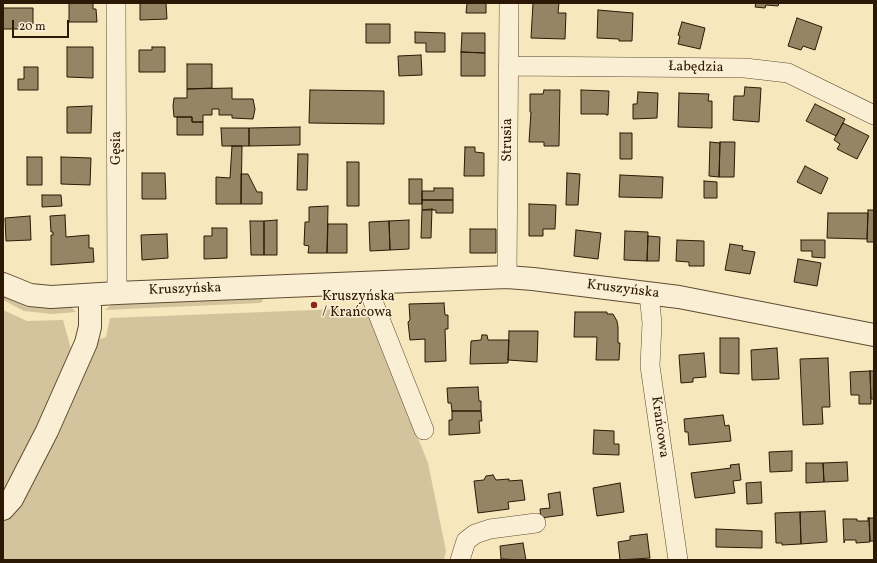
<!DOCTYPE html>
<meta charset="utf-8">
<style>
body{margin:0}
#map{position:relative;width:877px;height:563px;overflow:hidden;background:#f7e7bd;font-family:Vollkorn,serif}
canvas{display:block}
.frame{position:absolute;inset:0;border:4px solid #2c1804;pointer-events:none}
.scale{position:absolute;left:12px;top:20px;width:57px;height:18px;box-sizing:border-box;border:2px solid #2c1804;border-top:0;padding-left:5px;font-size:12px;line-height:14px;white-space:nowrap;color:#2c1804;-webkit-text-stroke:3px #faefd4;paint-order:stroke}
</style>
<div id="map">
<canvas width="877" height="563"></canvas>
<div class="frame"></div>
<div class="scale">20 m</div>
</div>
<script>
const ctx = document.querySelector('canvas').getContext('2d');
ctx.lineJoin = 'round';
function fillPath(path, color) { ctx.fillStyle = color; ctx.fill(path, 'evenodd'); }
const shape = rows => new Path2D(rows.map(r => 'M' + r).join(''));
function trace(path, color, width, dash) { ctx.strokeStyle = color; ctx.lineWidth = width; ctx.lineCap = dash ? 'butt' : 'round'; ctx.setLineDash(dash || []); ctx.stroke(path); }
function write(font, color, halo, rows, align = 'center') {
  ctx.font = font + ' Vollkorn,serif'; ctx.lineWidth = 3; ctx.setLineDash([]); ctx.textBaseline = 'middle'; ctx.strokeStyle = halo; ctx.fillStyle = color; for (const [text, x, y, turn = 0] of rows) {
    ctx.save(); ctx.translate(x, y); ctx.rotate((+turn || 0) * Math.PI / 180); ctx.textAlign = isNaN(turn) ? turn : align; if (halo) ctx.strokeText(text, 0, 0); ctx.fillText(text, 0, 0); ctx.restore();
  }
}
const green = shape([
 [3,296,20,303,34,307,52,308,71,307,76,312,52,314,24,311,3,300],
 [263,296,263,301,260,303,105,310,111,305,118,302],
 [366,308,428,463,446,551,444,560,3,560,3,310,27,321,63,320,71,349,106,337,110,318]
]);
const building = shape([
 [69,3,93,3,93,9,96,9,97,22,69,22,69,3],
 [140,3,166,3,167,19,140,20,140,3],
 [467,3,486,3,486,13,466,13,467,3],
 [533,3,559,3,558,13,566,13,565,39,531,38,533,3],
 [756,3,779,3,778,6,766,5,765,8,755,7,756,3],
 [3,8,33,8,33,24,22,24,22,29,3,29,3,8],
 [598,10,633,13,632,41,619,41,619,39,597,38,598,10],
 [797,18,822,27,815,50,803,46,801,50,788,46,797,18],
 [682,22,705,28,700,49,678,44,680,36,678,35,682,22],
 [366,24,390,24,390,43,366,43,366,24],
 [415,32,445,33,445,52,426,52,426,43,415,43,415,32],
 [462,33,485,33,485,53,461,52,462,33],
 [67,47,93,47,93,78,67,77,67,47],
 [152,47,165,47,165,72,139,72,139,50,152,50,152,47],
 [461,52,485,53,485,76,461,76,461,52],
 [421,55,422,75,399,76,398,56,421,55],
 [187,64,212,64,212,88,187,89,187,64],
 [24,67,38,67,38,90,18,90,18,79,24,79,24,67],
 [745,87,761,88,759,122,733,120,734,96,744,96,745,87],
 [232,88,232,99,253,99,255,109,253,119,232,118,232,115,219,115,219,109,212,109,212,115,203,115,203,122,192,122,192,117,174,117,173,106,174,98,187,98,187,89,232,88],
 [310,90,384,91,384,124,309,123,310,90],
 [544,90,560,90,559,146,544,146,544,142,529,142,531,112,530,112,530,94,543,94,544,90],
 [581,90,609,91,608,115,606,115,606,114,581,114,581,90],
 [638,92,658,93,657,118,633,119,633,104,637,104,638,92],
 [679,93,709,94,708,101,712,101,712,128,678,127,679,93],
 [815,104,845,119,836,136,806,121,815,104],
 [92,106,91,133,67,133,67,107,92,106],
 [177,117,192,117,192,122,203,122,203,135,177,135,177,117],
 [843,123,869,136,857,159,837,149,840,144,834,140,843,123],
 [300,127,300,145,249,146,249,128,300,127],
 [221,128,249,128,249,146,222,146,221,128],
 [620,133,632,133,632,159,620,159,620,133],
 [710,142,720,143,719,177,709,176,710,142],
 [720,142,735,142,734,177,719,177,720,142],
 [232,146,242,146,241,204,216,204,216,177,230,178,232,146],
 [465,147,475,147,475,152,484,153,484,176,464,176,465,147],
 [298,154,308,154,307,190,297,190,298,154],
 [27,157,42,157,42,185,27,185,27,157],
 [61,157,91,158,90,185,61,184,61,157],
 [347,162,359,162,359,206,347,206,347,162],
 [805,166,828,178,821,194,797,182,805,166],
 [142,173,165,173,166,199,142,199,142,173],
 [567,173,580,174,578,205,566,205,567,173],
 [241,174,248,174,257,192,262,192,262,204,241,204,241,174],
 [620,175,663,177,662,198,619,197,620,175],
 [409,179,422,179,422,204,409,204,409,179],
 [704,181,717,182,717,198,704,198,704,181],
 [434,188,453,188,453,200,422,200,422,191,434,191,434,188],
 [42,195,61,195,62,206,42,207,42,195],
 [422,200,453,200,453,213,436,213,436,210,422,210,422,200],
 [529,204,556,205,555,229,543,229,543,236,529,236,529,204],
 [328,206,327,253,308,253,309,246,304,245,305,222,309,222,309,207,328,206],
 [432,209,431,238,421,238,422,210,432,209],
 [868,210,874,210,874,242,867,242,868,210],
 [828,213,868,213,867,239,827,238,828,213],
 [65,215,66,237,89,235,89,248,93,248,94,262,51,265,51,235,53,235,53,232,51,232,50,216,65,215],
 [30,216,31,240,6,241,5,218,30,216],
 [277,220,277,255,264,255,264,221,277,220],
 [409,220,409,249,390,250,389,221,409,220],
 [250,221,264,221,264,255,251,255,250,221],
 [389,221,390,250,370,251,369,222,389,221],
 [328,224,347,224,347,253,327,253,328,224],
 [212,228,227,228,227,258,204,259,204,236,212,236,212,228],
 [470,229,496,229,496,253,470,253,470,229],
 [576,230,601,233,598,259,574,256,576,230],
 [625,231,648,232,647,261,624,260,625,231],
 [167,234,168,258,142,260,141,235,167,234],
 [648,236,660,237,659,261,647,261,648,236],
 [677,240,704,241,704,266,689,266,689,262,676,261,677,240],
 [801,240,825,240,825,258,812,257,812,251,801,251,801,240],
 [730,244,743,246,742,250,755,252,750,274,725,270,730,244],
 [798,259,821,263,817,286,794,282,798,259],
 [444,303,445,315,448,315,448,329,445,329,446,361,425,362,425,339,410,340,408,322,410,320,409,304,444,303],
 [575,312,607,312,607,314,613,314,617,321,618,327,618,343,620,343,619,360,596,360,597,337,574,337,575,312],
 [509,331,538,331,537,362,508,360,509,331],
 [482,335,487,335,488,340,509,340,508,363,470,364,471,341,481,340,482,335],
 [720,338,739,338,739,374,720,373,720,338],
 [777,348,779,379,752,380,751,350,777,348],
 [704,353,706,377,693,378,693,382,681,383,679,355,704,353],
 [828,358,830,407,822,407,823,424,803,425,800,359,828,358],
 [870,371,874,371,874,399,871,399,870,371],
 [870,371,871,404,859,404,859,395,851,395,850,372,870,371],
 [478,387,479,401,481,401,481,411,452,411,451,403,448,403,447,388,478,387],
 [452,411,481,411,482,421,479,421,480,433,449,435,449,420,452,420,452,411],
 [723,415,725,426,729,425,731,441,689,445,688,432,685,432,684,419,723,415],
 [594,430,614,431,614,444,619,444,619,455,593,454,594,430],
 [792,451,792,471,770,472,769,452,792,451],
 [847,462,848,481,824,482,823,463,847,462],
 [806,463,823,463,824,482,806,483,806,463],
 [739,464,741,480,733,481,735,493,695,498,691,473,731,468,730,465,739,464],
 [493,475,496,480,509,479,509,481,522,480,525,500,508,502,509,509,478,513,474,481,484,480,486,476,493,475],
 [761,482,762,503,747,504,746,483,761,482],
 [620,483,624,512,597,516,593,488,620,483],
 [560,492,563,515,541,518,540,509,550,508,548,494,560,492],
 [825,511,827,542,801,544,800,512,825,511],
 [800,512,801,544,782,545,782,543,776,543,775,513,800,512],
 [868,518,869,518,870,542,856,543,856,540,845,540,844,543,843,519,857,519,857,521,868,521,868,518],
 [869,518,874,518,874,541,870,541,869,518],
 [716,529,762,531,762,548,716,547,716,529],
 [647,534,650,558,620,560,618,542,630,540,630,536,647,534],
 [523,543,526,560,501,559,500,546,523,543]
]);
const minor = shape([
 [116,3,117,293],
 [508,66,745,68,788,73,874,115],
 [507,277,509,3],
 [369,282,370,294,424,430],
 [649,294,652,323,650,366,678,560],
 [460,560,466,541,475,534,490,529,536,523]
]);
const tertiary = shape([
 [3,284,30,295,51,297,117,293,507,277,533,279,679,297,874,335],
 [3,509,12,499,47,431,86,343,90,327,90,295]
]);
const markers = [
 [314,305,4,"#8f2418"]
];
const streetNames = [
 ["Łabędzia",696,68,1],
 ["Strusia",508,140,-90],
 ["Gęsia",117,148,-90],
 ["Kruszyńska",185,290,-2],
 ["Kruszyńska",623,290,7],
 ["Krańcowa",659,427,82]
];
const poiNames = [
 ["Kruszyńska",322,297],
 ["/ Krańcowa",322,313]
];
fillPath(green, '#d4c49e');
fillPath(building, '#968464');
trace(building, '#2c1804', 1);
trace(minor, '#5f4c32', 20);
trace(tertiary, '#5f4c32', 24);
trace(minor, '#faefd4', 19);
trace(tertiary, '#faefd4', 22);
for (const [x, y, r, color] of markers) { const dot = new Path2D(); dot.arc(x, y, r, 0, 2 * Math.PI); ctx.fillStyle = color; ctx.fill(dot); trace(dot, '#faefd4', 1.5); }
write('14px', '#2c1804', '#faefd4', streetNames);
write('14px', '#2c1804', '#faefd4', poiNames, 'left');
</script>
